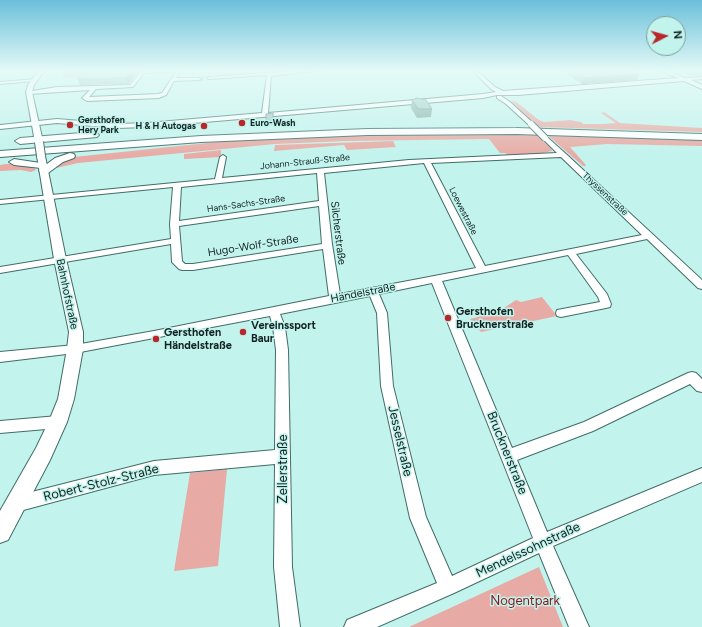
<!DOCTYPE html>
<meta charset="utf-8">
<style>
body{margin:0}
#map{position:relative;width:702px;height:627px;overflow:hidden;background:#c3f3ed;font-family:Figtree,sans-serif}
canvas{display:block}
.north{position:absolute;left:646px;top:16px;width:40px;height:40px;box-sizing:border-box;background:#c3f3ed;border:1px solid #7ca09c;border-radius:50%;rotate:84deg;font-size:11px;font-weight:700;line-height:16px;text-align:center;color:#112322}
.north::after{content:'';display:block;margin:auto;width:14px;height:18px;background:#b8282b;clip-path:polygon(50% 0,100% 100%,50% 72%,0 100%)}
</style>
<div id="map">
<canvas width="702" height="627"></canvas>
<div class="north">N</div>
</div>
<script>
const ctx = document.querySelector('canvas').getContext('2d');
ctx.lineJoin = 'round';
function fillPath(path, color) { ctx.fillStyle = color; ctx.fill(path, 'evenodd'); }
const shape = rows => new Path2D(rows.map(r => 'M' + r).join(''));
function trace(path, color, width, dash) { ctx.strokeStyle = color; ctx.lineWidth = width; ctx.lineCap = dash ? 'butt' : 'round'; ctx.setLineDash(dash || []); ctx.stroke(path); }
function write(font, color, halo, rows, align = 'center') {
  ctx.font = font + ' Figtree,sans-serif'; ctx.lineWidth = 3; ctx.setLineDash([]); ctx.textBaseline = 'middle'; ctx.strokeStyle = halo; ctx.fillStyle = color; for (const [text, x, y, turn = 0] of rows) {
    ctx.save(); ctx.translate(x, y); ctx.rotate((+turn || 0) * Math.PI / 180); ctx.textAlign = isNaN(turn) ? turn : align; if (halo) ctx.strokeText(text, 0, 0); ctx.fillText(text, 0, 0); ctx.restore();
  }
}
const green = shape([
 [66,70,91,70,82,77,69,78,63,77,63,72],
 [512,101,515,101,539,120,544,122,570,120,581,122,583,124,604,124,616,123,601,113,604,112,620,123,702,128,702,132,539,127,517,108,518,107,515,106],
 [535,133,551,148,552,151,543,153,505,155,507,153,500,153,489,139,346,141,275,144,78,163,56,168,55,167,57,164,74,157,236,140,286,137,401,134],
 [545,133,702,138,702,146,607,144,570,147,585,164,586,166,583,166],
 [393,141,396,147,347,150,344,145,274,151,275,145],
 [221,150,221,157,184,159,184,154],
 [6,164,27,164,33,166,36,170,31,172,21,170,0,171,0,165],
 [542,297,557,316,481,332,470,319,498,312,516,300,521,302],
 [227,469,218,566,174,571,190,473],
 [539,567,563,627,409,627]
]);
const minorTunnel = shape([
 [199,79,209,78]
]);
const minor = shape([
 [181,70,176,78,199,78,201,79,199,80,174,81,166,95,159,98,87,101,82,98,90,90,29,94,26,92,57,87,130,85,141,71,181,70],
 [176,72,162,93,158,94,89,97,96,89,133,87,144,73,176,72],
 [308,70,324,70,271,76,268,113,483,94,496,92,491,89,472,70,476,70,495,87,503,91,678,78,660,70,665,70,685,78,702,77,702,79,691,80,702,85,702,89,684,81,518,95,497,95,483,98,147,127,117,128,57,123,0,129,0,125,57,119,117,124,147,123,262,113,267,75,209,79,207,78,209,77,308,70],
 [37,79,35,81,0,84,0,82,37,79],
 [497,96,501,96,510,102,533,123,533,125,529,125,506,104,497,98,497,96],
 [543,137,547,137,566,154,702,280,702,289,698,288,647,239,576,254,607,294,611,304,610,307,606,308,561,317,557,316,556,313,557,310,600,302,598,297,568,255,442,281,512,448,584,422,688,373,692,372,696,373,702,379,702,392,697,391,690,384,593,431,517,460,547,532,702,468,702,482,553,546,589,627,569,627,539,553,454,593,377,627,344,627,347,620,437,583,410,518,381,386,377,313,370,296,280,314,285,327,288,350,292,567,300,627,280,627,274,567,275,464,154,475,16,512,10,510,8,504,10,498,16,496,154,461,275,450,276,350,273,327,270,316,75,353,0,362,0,352,75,345,154,331,329,296,323,249,193,270,182,270,179,269,172,262,171,244,0,273,0,267,171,239,170,224,173,187,0,204,0,200,215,179,220,157,223,155,226,157,222,178,409,160,557,153,543,139,543,137],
 [561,157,642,235,485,266,431,163,561,157],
 [424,163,476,268,340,294,332,244,324,173,424,163],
 [317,173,319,201,179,221,181,187,317,173],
 [319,206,322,244,193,264,185,264,182,261,179,226,319,206],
 [432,283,533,538,452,576,426,517,393,386,387,313,379,294,432,283],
 [58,416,63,418,65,422,63,426,58,428,0,433,0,421,58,416]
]);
const major = shape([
 [39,70,45,70,34,85,32,92,43,142,39,144,35,142,26,92,28,85,39,70],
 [41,153,45,156,66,259,83,332,83,349,74,399,67,422,50,460,8,540,0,543,0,511,36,448,49,421,58,399,67,349,69,332,54,259,37,156,41,153]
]);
const highway = shape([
 [517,128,702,134,702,140,517,134,367,135,201,142,0,157,0,151,201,136,367,129,517,128],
 [94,132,97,133,99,135,97,137,20,144,15,141,20,138,94,132],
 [70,153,74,154,75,156,74,158,63,162,48,173,44,174,39,171,41,168,14,165,9,162,14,159,47,164,55,158,70,153]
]);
const minorBridge = shape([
 [531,124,545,138]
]);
const majorBridge = shape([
 [39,142,41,156]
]);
const wall = shape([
 [98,70,139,70,128,84,80,85,77,79],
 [560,70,630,70,637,80,582,84],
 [676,70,702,70,702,76,688,75],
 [412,100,432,109,431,117,417,118,411,108],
 [273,113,273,125,266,126,266,121]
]);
const shadedWall = shape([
 [133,70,139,70,128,84,126,78],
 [639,74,637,80,582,84,584,78]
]);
const building = shape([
 [98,70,133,70,126,78,77,79,86,71,98,70],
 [570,70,630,70,639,74,584,78,570,70],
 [417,98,426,100,432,109,418,109,412,100,417,98],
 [273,113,273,121,266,121,266,114,273,113]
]);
const markers = [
 [242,123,4,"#b8282b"],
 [70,125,4,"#b8282b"],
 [204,126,4,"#b8282b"],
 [448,318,4,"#b8282b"],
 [243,332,4,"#b8282b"],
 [156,339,4,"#b8282b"]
];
const farPoinames = [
 ["Gersthofen",78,120],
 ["Hery Park",78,130],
 ["Euro-Wash",250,123],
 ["H & H Autogas",196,126,"right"]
];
const farStreetnames = [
 ["Johann-Strauß-Straße",305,162,-6],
 ["Thyssenstraße",605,194,43],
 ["Hans-Sachs-Straße",246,204,-8],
 ["Loewestraße",463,211,63]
];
const streetNames = [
 ["Silcherstraße",338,233,83],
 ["Hugo-Wolf-Straße",253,246,-9],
 ["Händelstraße",363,293,-11],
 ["Bahnhofstraße",67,294,78]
];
const poiNames = [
 ["Gersthofen",456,312],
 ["Brucknerstraße",456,325],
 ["Vereinssport",251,326],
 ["Baur",251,339],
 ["Gersthofen",164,333],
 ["Händelstraße",164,346]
];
const nearStreetnames = [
 ["Jesselstraße",400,441,77],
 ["Brucknerstraße",507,453,68],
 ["Zellerstraße",283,469,-90],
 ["Robert-Stolz-Straße",101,483,-14],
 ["Mendelssohnstraße",528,550,-25]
];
const nearParknames = [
 ["Nogentpark",525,601]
];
fillPath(green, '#e8aaa4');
trace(minorTunnel, '#9fc9c4', 5, [5, 2.5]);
trace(minor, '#406d68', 2);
trace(major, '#406d68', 2);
trace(highway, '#406d68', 2);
fillPath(minor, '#fff');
fillPath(major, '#fff');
fillPath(highway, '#fff');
trace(minorBridge, '#406d68', 8, []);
trace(majorBridge, '#406d68', 10, []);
trace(minorBridge, '#fff', 6);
trace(majorBridge, '#fff', 8);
fillPath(wall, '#84ada8');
fillPath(shadedWall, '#6c8d88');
fillPath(building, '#9ac9c3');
trace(building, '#6c8d88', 1);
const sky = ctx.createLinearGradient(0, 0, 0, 157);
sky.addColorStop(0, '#6bbfda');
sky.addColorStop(0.45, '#e4faf7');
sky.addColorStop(1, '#e4faf700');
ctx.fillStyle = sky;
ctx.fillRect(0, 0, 702, 157);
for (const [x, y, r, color] of markers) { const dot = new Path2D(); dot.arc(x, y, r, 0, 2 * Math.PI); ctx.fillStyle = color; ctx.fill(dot); trace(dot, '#c3f3ed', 1.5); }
write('bold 9px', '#112322', '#c3f3ed', farPoinames, 'left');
write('9px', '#112322', '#c3f3ed', farStreetnames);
write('11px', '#112322', '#c3f3ed', streetNames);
write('bold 11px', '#112322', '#c3f3ed', poiNames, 'left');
write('13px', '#112322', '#c3f3ed', nearStreetnames);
write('13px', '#84181b', '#c3f3ed', nearParknames);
</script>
